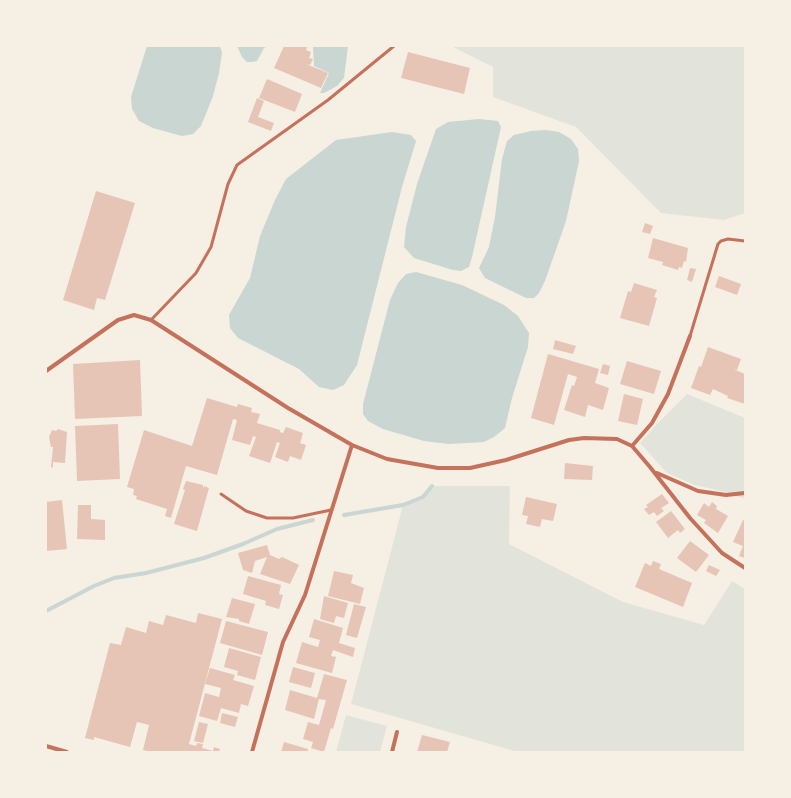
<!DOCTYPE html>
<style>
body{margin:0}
#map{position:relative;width:791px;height:798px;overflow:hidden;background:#f6efe4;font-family:"Fira Sans",sans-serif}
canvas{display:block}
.frame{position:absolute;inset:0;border:47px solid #f6efe4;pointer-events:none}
</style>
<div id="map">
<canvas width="791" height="798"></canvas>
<div class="frame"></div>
</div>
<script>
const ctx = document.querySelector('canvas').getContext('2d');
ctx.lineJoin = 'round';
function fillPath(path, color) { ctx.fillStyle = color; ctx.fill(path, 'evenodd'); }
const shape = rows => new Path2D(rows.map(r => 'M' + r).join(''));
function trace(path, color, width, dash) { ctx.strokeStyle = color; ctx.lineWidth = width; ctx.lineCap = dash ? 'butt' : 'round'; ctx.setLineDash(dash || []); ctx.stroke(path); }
const green = shape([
 [451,46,745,46,745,213,724,220,661,213,576,127,493,97,493,67],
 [687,394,745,418,745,499,725,492,695,485,667,473,640,443,657,424],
 [432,486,510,486,509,544,623,602,704,625,732,581,745,589,745,752,518,752,351,704,403,505,423,497],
 [346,715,387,726,380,752,336,752]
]);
const water = shape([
 [147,46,220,46,222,53,219,73,213,96,201,126,193,134,182,136,153,128,139,121,132,109,131,97],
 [237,46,268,46,264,48,257,61,252,62,247,62,242,57],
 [313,46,348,46,344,78,337,86,324,93,320,93,329,73,314,66],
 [479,119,498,121,501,127,472,257,469,267,461,271,453,270,414,258,404,247,406,227,417,184,436,129,448,122],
 [546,130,559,132,571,139,578,149,579,161,566,221,545,281,539,293,534,298,526,298,485,278,479,268,489,247,495,217,502,159,507,141,514,135,531,131],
 [392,132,411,135,416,141,402,187,357,365,344,385,333,390,319,387,299,369,238,338,230,328,229,315,250,278,260,236,275,200,286,179,336,140],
 [416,272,462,285,504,305,518,316,529,333,528,347,512,398,505,428,494,437,484,442,449,444,424,441,383,429,368,421,363,414,363,404,390,300,398,283,406,274]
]);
const stream = shape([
 [344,515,403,505,423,497,432,486],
 [46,611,94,586,114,578,146,573,204,558,243,544,277,529,313,520]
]);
const building = shape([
 [284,46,308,46,306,50,311,52,309,58,313,59,310,65,306,64,328,73,321,88,274,68],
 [408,52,470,68,464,94,401,78],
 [267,79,302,94,295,112,259,98],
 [257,98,264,101,258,117,274,123,271,131,248,122],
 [96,191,135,203,105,300,97,298,94,310,63,300],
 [645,223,653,226,650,234,642,232],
 [653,238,688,248,686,262,684,261,682,268,679,267,678,270,662,265,663,262,648,258],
 [690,268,696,269,692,282,687,280],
 [719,276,741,284,737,295,715,287],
 [634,283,657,290,654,297,657,298,649,326,620,318,628,291,631,292],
 [555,340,576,346,573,354,553,349],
 [708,347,741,359,737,370,733,369,745,374,745,404,727,398,728,396,713,389,710,395,691,388,699,366,701,367],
 [548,354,599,369,595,383,609,388,603,410,588,405,585,417,564,410,572,385,574,386,577,377,568,374,554,425,531,418],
 [140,360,142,416,75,419,73,364],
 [627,361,661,371,654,394,620,384],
 [603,364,610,366,608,375,600,373],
 [624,394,643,399,637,425,618,421],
 [207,398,237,407,238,404,252,408,251,412,260,414,257,423,280,430,280,432,283,433,286,427,303,433,300,443,306,445,301,460,290,456,288,462,275,457,280,443,277,442,270,463,249,456,256,437,253,436,250,445,232,440,237,420,233,419,217,475,186,466,171,518,165,516,167,509,136,499,137,496,133,495,134,489,127,487,144,430,192,446],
 [118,424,120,479,77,481,75,426],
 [58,429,67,432,65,463,53,462,53,468,51,467,53,447,51,447,49,437,52,430,56,431],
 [565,463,593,466,592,480,564,479],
 [186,481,203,485,203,489,204,486,209,488,197,531,174,524,185,490,183,489],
 [662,494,669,503,661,508,664,511,657,516,654,512,649,515,644,509,648,507,646,505],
 [526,497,557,504,553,521,542,519,540,527,526,524,528,516,522,515],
 [62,500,67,549,46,551,46,502],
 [712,502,717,506,716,509,728,516,718,533,704,523,706,520,697,515,704,503,709,507],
 [78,505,91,505,91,519,105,520,105,540,77,539],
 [671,511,685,529,680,533,678,530,668,538,656,522],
 [743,520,745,521,745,558,739,556,743,546,733,542],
 [690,541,709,555,696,572,677,558],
 [267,545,270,555,279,559,282,557,299,565,290,584,260,574,267,557,255,561,252,573,243,570,238,553],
 [653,561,661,564,659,569,692,583,683,607,635,587,645,563,651,566],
 [709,565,720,570,716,576,706,571],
 [334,571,353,575,351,583,364,588,360,604,328,596],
 [248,576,281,585,279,594,283,595,279,609,265,605,266,601,243,594],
 [324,596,348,603,344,618,336,616,334,623,320,619],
 [232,598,255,604,249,624,239,621,239,619,226,617],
 [354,604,366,607,357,638,346,635],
 [198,613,222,619,189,744,196,746,197,743,203,744,202,748,213,751,214,747,220,749,219,752,151,752,143,750,149,725,137,722,130,747,94,737,94,740,85,738,110,643,121,645,126,627,146,633,149,621,163,625,166,615,196,623],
 [314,619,343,628,339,643,355,648,353,657,333,650,331,656,336,657,332,673,296,663,302,642,318,647,320,640,309,637],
 [226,621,268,632,262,655,220,643],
 [229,648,261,657,255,680,237,675,238,671,224,667],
 [293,667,315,673,311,688,289,682],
 [210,668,235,675,233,680,254,686,248,706,241,704,239,713,221,708,217,721,199,716,205,693,219,697,221,688,205,684],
 [324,674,347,680,333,729,331,728,324,752,311,748,313,742,303,739,308,722,319,725,326,700,319,699,314,719,285,710,290,690,317,698],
 [222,713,238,717,235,727,220,723],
 [199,722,208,724,203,743,194,741],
 [422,735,450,742,447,752,417,752],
 [284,742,308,749,308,752,281,752]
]);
const service = shape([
 [151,320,196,273,211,247,228,184,237,165,328,100,394,46],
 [690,336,718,244,721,241,728,239,745,241],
 [221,494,246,511,267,518,293,518,331,510]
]);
const minor = shape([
 [46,371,118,320,134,315,151,320,288,408,352,445,387,459,438,468,470,468,506,460,569,440,584,438,617,439,632,446,650,467,690,518,722,553,745,568],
 [632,446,652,423,668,394,690,336],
 [657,473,698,491,726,495,745,493],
 [46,746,67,752],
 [252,752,283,642,305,595,352,445],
 [392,752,397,732]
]);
fillPath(green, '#e2e4dc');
fillPath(water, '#c9d6d2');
trace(stream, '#c9d6d2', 4);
fillPath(building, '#e6c5b7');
trace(service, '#c5725c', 3);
trace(minor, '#c5725c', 4);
</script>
